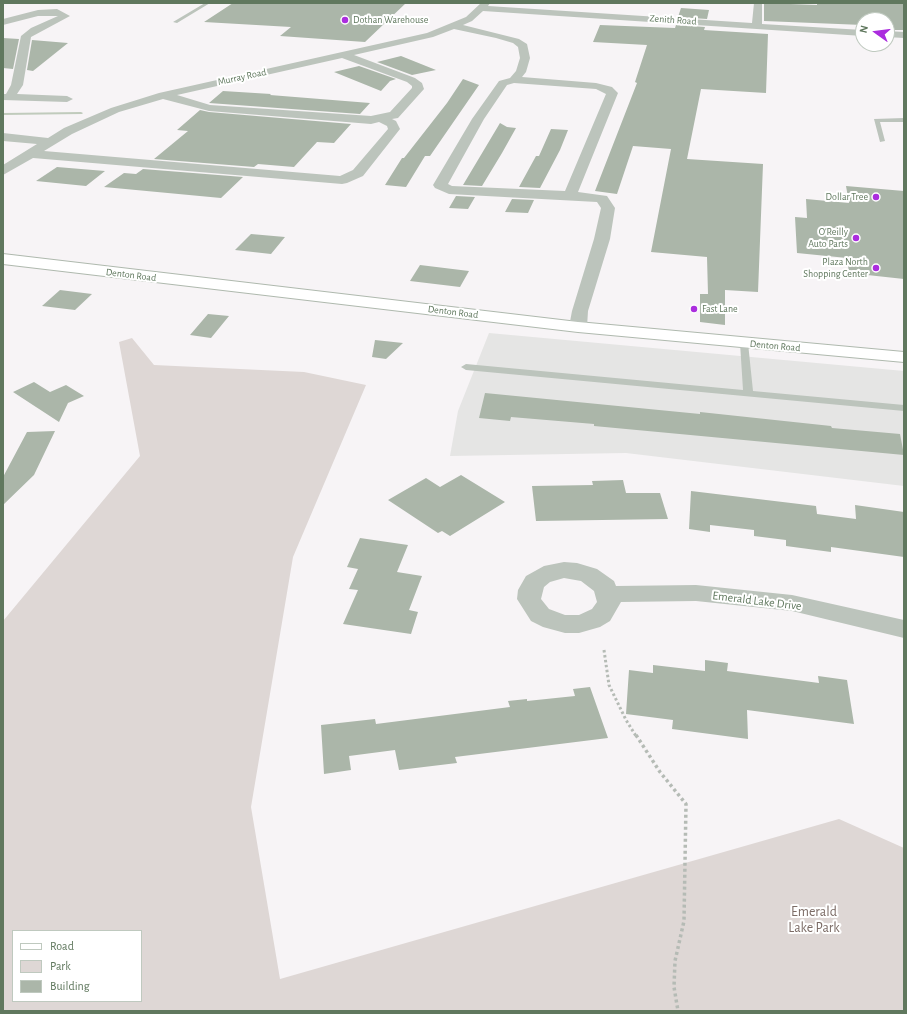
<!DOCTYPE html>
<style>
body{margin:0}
#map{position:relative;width:907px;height:1014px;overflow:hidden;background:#f7f4f6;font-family:"Alegreya Sans",sans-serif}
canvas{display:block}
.frame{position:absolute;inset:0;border:4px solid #60785e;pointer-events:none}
.legend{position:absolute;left:12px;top:930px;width:130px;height:72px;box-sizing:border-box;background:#fff;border:1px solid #bfc9bf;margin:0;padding:5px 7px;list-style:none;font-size:12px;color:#60785e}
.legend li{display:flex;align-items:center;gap:8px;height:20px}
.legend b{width:20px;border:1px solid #bfc9bf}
.north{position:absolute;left:855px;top:12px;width:40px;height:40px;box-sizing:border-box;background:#fff;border:1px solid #bfc9bf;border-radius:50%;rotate:284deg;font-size:11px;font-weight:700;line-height:16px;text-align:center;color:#60785e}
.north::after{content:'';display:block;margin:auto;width:14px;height:18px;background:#ab2dde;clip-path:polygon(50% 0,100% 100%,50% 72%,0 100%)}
</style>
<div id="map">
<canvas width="907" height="1014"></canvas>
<div class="frame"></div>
<ul class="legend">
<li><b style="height:5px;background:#fff"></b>Road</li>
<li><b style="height:11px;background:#ded7d5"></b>Park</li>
<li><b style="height:11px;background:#abb6a9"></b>Building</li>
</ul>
<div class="north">N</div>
</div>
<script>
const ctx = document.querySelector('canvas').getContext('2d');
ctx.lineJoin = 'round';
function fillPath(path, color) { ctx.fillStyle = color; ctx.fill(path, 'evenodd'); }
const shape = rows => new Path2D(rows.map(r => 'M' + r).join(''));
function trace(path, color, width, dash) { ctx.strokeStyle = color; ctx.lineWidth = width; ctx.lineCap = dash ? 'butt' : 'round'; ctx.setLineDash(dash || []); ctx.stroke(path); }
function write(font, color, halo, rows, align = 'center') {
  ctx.font = font + ' "Alegreya Sans",sans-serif'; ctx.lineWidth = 4; ctx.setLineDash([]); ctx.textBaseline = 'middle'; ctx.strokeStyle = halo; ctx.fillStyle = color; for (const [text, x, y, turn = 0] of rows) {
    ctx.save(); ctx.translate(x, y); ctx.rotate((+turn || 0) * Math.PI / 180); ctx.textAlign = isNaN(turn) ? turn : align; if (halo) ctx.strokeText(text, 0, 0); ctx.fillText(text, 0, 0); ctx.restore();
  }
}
const built = shape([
 [489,333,904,371,904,486,626,453,450,456,458,411]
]);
const green = shape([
 [132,338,154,365,304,372,366,385,293,557,251,807,280,979,839,819,904,848,904,1011,3,1011,3,621,140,456,119,342],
 [13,931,141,931,141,1001,13,1001]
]);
const stream = shape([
 [81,112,83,113,82,114,3,115,3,113,81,112]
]);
const building = shape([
 [233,3,406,3,365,42,280,36,291,27,204,22],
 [764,3,817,5,817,3,904,3,904,30,887,30,887,20,863,20,863,25,764,21],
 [681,8,709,10,707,19,678,17],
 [600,25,675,28,676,25,705,27,704,30,768,34,766,93,701,89,687,159,763,164,758,292,725,290,725,325,700,322,700,294,708,294,707,257,651,252,671,149,633,146,617,194,595,191,637,83,635,82,647,45,593,42],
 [3,38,19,39,13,69,3,68],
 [32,40,68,43,33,71,27,70],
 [401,56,436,70,412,75,377,62],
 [359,66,396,79,390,81,381,91,334,72],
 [463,79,479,85,430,156,425,156,406,187,385,185,402,158,404,158,447,103],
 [223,91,271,94,270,95,370,103,360,114,209,103],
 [200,110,209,112,351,124,334,143,317,142,294,167,258,164,254,167,154,159,188,131,177,130],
 [500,123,507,127,516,128,502,153,482,186,463,185],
 [551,129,568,130,560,150,540,188,519,187,536,156,539,156],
 [57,167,105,171,86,186,36,181],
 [143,169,243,177,221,198,104,187,124,173,136,174],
 [846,186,904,191,904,279,849,273,847,258,797,253,795,217,807,218,806,199,849,203],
 [456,196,475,197,468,209,449,208],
 [512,199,534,200,528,213,505,212],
 [251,234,285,237,271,254,235,250],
 [420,265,469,271,460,287,410,281],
 [60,290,92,294,75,310,42,306],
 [208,314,229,316,211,338,190,335],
 [375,340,403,343,386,359,372,357],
 [34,382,50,392,66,385,84,396,68,403,59,422,13,392],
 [485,393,700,414,700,412,831,426,832,428,900,434,904,455,594,426,594,424,511,417,510,421,479,418],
 [55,431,34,475,3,505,3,477,27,432],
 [461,475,505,502,450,536,442,531,438,533,388,500,426,478,440,487],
 [623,480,626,493,660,493,668,519,536,521,532,486,593,485,592,481],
 [691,491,816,506,817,514,856,519,855,505,904,512,904,557,831,547,831,552,786,546,786,540,754,536,754,530,710,525,710,532,689,529],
 [360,538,408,545,397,572,422,576,409,610,418,612,411,634,343,624,358,590,349,589,358,569,347,567],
 [705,660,728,663,727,671,819,683,818,676,847,680,854,724,747,710,748,739,672,729,673,720,626,714,629,670,653,673,653,665,705,671],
 [590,687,608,738,455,757,457,763,399,770,395,750,349,756,351,770,324,774,321,725,375,719,376,724,510,707,508,701,527,699,527,701,575,696,573,689]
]);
const pathFar1 = shape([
 [604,650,609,685,626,720,636,736]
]);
const path = shape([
 [636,735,660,772,686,804,684,921,675,961,674,987,678,1011]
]);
const lane = shape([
 [205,3,210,3,177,23,173,22,205,3],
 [904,118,904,122,880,122,885,141,880,142,874,119,904,118],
 [744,340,748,343,753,391,904,405,904,411,466,370,461,367,466,364,743,390,740,343,744,340]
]);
const street = shape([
 [481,3,490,3,488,6,752,23,754,3,762,3,762,24,863,30,863,36,483,11,472,21,463,25,519,39,527,44,530,58,526,72,522,77,596,83,612,87,618,93,578,192,607,196,615,208,610,239,588,311,587,327,584,331,578,332,572,331,569,327,572,311,594,239,601,208,597,202,449,194,435,188,433,185,472,119,499,81,510,78,516,71,520,58,518,47,513,43,496,38,454,29,433,37,354,55,415,78,422,83,424,89,398,118,392,119,396,121,400,129,363,176,347,183,342,184,33,158,3,175,3,165,37,144,3,141,3,133,48,138,64,128,111,108,159,93,427,33,466,17,481,3],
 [342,58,407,82,412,86,412,88,390,112,371,116,210,105,177,95,342,58],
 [514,83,596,89,606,94,565,191,452,186,448,184,484,119,507,85,514,83],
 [163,99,209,111,371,124,379,122,387,126,388,129,353,170,340,176,44,151,72,134,119,112,163,99],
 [57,9,70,16,31,37,23,85,17,94,67,96,73,99,67,102,3,100,3,94,6,94,11,85,21,36,31,28,58,16,38,16,3,25,3,19,38,10,57,9],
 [887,31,904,32,904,38,887,37,887,31],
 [564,562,577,563,597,569,614,581,616,586,696,585,792,595,904,620,904,638,792,611,696,601,621,602,610,621,600,627,579,633,565,633,543,627,531,621,517,599,518,590,526,576,544,566,564,562],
 [564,578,581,581,594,591,597,602,592,609,579,615,565,615,549,609,541,599,544,587,550,582,564,578]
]);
const secondary = shape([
 [3,254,578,322,904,352,904,362,578,332,3,264,3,254]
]);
const markers = [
 [345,20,4,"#ab2dde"],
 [876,197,4,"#ab2dde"],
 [856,238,4,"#ab2dde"],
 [876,268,4,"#ab2dde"],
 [694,309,4,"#ab2dde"]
];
const farPoinames = [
 ["Dothan Warehouse",353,20,"left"],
 ["Dollar Tree",868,197],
 ["O'Reilly",848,232],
 ["Auto Parts",848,244],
 ["Plaza North",868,262],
 ["Shopping Center",868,274],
 ["Fast Lane",702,309,"left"]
];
const farStreetnames = [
 ["Zenith Road",673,20,4],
 ["Murray Road",242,77,-12],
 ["Denton Road",131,275,7],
 ["Denton Road",453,312,7],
 ["Denton Road",775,346,5]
];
const streetNames = [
 ["Emerald Lake Drive",757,601,7]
];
const nearParknames = [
 ["Emerald",814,912],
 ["Lake Park",814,928]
];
fillPath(built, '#e5e5e4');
fillPath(green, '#ded7d5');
fillPath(stream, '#c0cbbc');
fillPath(building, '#abb6a9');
trace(secondary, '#afb9ae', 2);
trace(pathFar1, '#b5bbb5', 3, [2.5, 2.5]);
trace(path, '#b5bbb5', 3.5, [3, 3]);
fillPath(lane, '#bcc4bc');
fillPath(street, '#bcc4bc');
fillPath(secondary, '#fff');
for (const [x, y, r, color] of markers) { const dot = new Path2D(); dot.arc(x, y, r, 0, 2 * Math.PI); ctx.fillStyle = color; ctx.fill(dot); trace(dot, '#fff', 1.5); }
write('10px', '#60785e', '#fff', farPoinames, 'right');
write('10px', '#60785e', '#fff', farStreetnames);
write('12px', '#60785e', '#fff', streetNames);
write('14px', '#7c6c66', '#fff', nearParknames);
</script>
